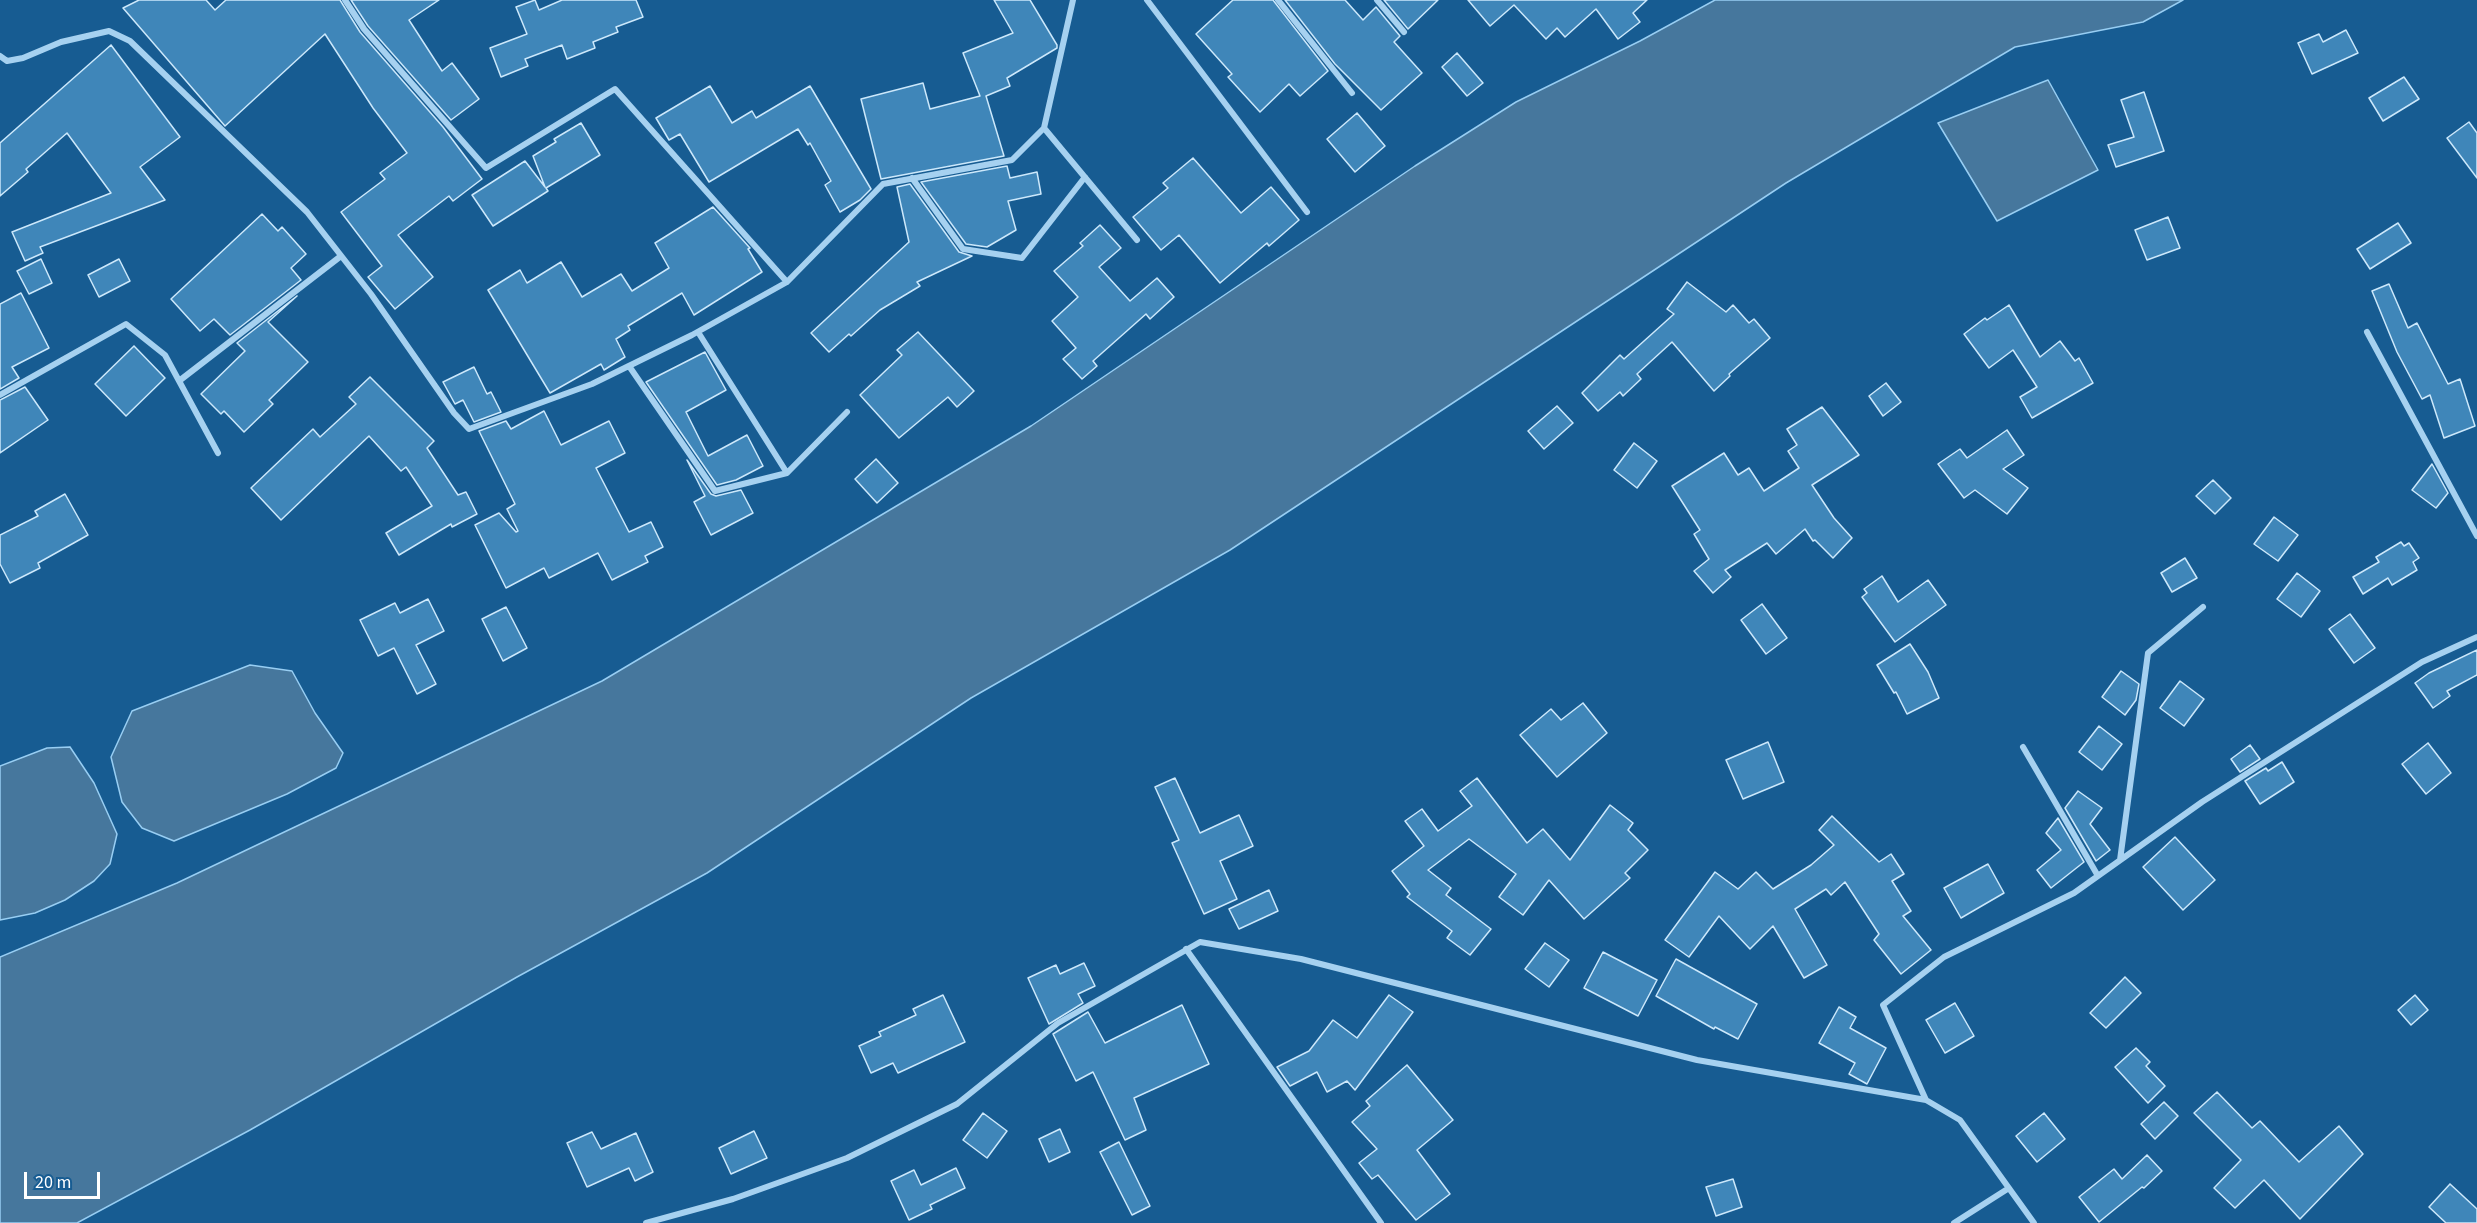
<!DOCTYPE html>
<style>
body{margin:0}
#map{position:relative;width:2477px;height:1223px;overflow:hidden;background:#175c92;font-family:"Source Sans 3",sans-serif}
canvas{display:block}
.scale{position:absolute;left:24px;top:1172px;width:76px;height:27px;box-sizing:border-box;border:3px solid #fff;border-top:0;padding-left:8px;font-size:18px;line-height:21px;white-space:nowrap;color:#fff;-webkit-text-stroke:4px #175c92;paint-order:stroke}
</style>
<div id="map">
<canvas width="2477" height="1223"></canvas>
<div class="scale">20 m</div>
</div>
<script>
const ctx = document.querySelector('canvas').getContext('2d');
ctx.lineJoin = 'round';
function fillPath(path, color) { ctx.fillStyle = color; ctx.fill(path, 'evenodd'); }
const shape = rows => new Path2D(rows.map(r => 'M' + r).join(''));
function trace(path, color, width, dash) { ctx.strokeStyle = color; ctx.lineWidth = width; ctx.lineCap = dash ? 'butt' : 'round'; ctx.setLineDash(dash || []); ctx.stroke(path); }
const water = shape([
 [1715,0,2183,0,2143,22,2015,47,1786,183,1230,550,971,698,707,873,517,977,250,1130,77,1223,0,1223,0,957,177,883,602,681,1031,426,1415,166,1516,102,1640,41,1715,0],
 [2048,80,2098,170,1997,221,1938,123,2048,80],
 [250,665,292,671,315,713,343,753,336,768,287,794,174,841,142,828,122,802,111,757,132,711,250,665],
 [70,747,94,783,117,834,110,864,94,881,65,900,35,913,0,920,0,766,47,748,70,747]
]);
const building = shape([
 [139,0,206,0,215,10,226,0,340,0,360,32,443,127,482,179,453,201,449,196,398,235,433,277,395,309,368,277,382,266,341,212,385,179,380,173,407,153,373,108,325,34,225,126,123,8,139,0],
 [351,0,439,0,409,20,442,71,452,63,479,99,451,120,368,26,351,0],
 [535,0,539,10,562,0,636,0,643,17,616,27,618,32,593,42,595,48,567,59,562,45,525,59,528,66,501,77,490,48,527,34,516,7,535,0],
 [994,0,1030,0,1057,45,1057,48,1007,78,1010,86,986,96,1004,156,881,179,861,99,923,83,930,109,980,96,963,53,1013,33,994,0],
 [1233,0,1273,0,1328,71,1300,96,1289,84,1260,112,1228,77,1232,74,1196,34,1233,0],
 [1285,0,1345,0,1363,20,1376,7,1400,36,1394,42,1422,73,1381,110,1335,64,1285,0],
 [1384,0,1438,0,1408,29,1384,0],
 [1468,0,1647,0,1633,13,1640,22,1618,39,1596,9,1565,37,1557,28,1546,39,1514,5,1490,26,1468,0],
 [2346,30,2358,53,2312,74,2298,43,2319,34,2323,42,2346,30],
 [111,45,180,137,140,167,165,200,40,247,43,253,25,261,12,232,111,193,67,133,26,169,28,172,0,196,0,143,111,45],
 [1457,53,1483,83,1467,96,1442,67,1457,53],
 [2404,77,2419,99,2383,121,2369,98,2404,77],
 [710,86,732,123,752,111,756,118,810,86,871,189,860,200,840,212,825,185,831,181,810,143,808,145,798,129,709,182,680,134,669,140,656,118,710,86],
 [2144,92,2164,151,2116,167,2108,145,2134,137,2121,100,2144,92],
 [1357,113,1385,146,1355,172,1327,139,1357,113],
 [2469,122,2477,133,2477,178,2447,138,2469,122],
 [581,123,600,155,546,188,548,191,493,226,472,195,525,161,545,187,533,156,556,142,554,139,581,123],
 [1193,158,1241,213,1271,187,1299,220,1269,246,1267,243,1220,283,1179,235,1161,250,1133,217,1168,188,1163,183,1193,158],
 [1007,166,1010,178,1037,172,1041,194,1008,201,1016,230,987,247,966,244,921,182,1007,166],
 [910,184,959,252,972,256,917,282,920,286,880,310,851,336,849,334,829,352,811,333,909,242,897,187,910,184],
 [713,207,750,248,748,249,762,272,694,315,682,293,628,326,630,330,616,339,625,357,604,370,601,364,550,393,488,290,520,270,527,283,561,262,582,297,621,274,632,291,669,268,655,243,713,207],
 [262,214,278,231,282,227,306,254,291,268,301,280,230,335,214,319,200,331,171,299,262,214],
 [2168,217,2180,248,2147,260,2135,230,2168,217],
 [2398,223,2411,243,2370,269,2357,249,2398,223],
 [1100,225,1121,248,1099,267,1130,301,1157,278,1174,297,1150,319,1146,314,1093,361,1097,366,1082,379,1063,359,1076,348,1052,321,1078,297,1054,271,1083,246,1080,243,1100,225],
 [41,259,52,283,29,294,17,271,41,259],
 [119,259,130,281,99,297,88,275,119,259],
 [1687,282,1726,312,1733,305,1749,323,1754,319,1770,338,1729,374,1730,376,1714,391,1672,342,1637,374,1641,379,1623,396,1620,392,1598,411,1582,393,1620,355,1624,359,1674,314,1667,309,1687,282],
 [2389,284,2408,328,2417,323,2448,384,2460,379,2475,426,2444,438,2430,395,2422,399,2397,352,2372,291,2389,284],
 [21,293,49,348,12,367,19,378,0,389,0,304,21,293],
 [297,296,268,322,308,362,269,400,273,404,244,432,224,411,221,414,201,394,245,351,237,343,297,296],
 [2009,305,2040,357,2060,341,2075,361,2079,358,2093,383,2032,418,2020,397,2037,387,2013,350,1989,368,1964,334,1985,318,1987,320,2009,305],
 [918,332,974,391,957,407,948,397,899,438,860,395,902,355,897,350,918,332],
 [134,346,165,378,126,416,95,384,134,346],
 [705,352,726,390,686,412,708,456,747,435,763,466,736,480,717,485,646,382,705,352],
 [474,367,487,394,491,392,501,412,474,422,463,400,455,404,443,382,474,367],
 [370,377,434,441,427,448,458,495,466,492,477,514,452,527,451,524,399,555,386,533,432,506,406,467,401,471,369,436,281,520,251,488,313,429,320,437,356,404,349,397,370,377],
 [1886,383,1901,402,1883,416,1869,396,1886,383],
 [25,387,48,420,0,453,0,400,25,387],
 [1557,406,1573,423,1544,449,1528,431,1557,406],
 [1822,407,1859,455,1812,485,1834,518,1852,538,1833,558,1815,540,1813,541,1805,529,1776,554,1767,543,1725,570,1731,577,1713,593,1694,571,1709,559,1694,534,1700,530,1672,486,1724,453,1738,475,1749,468,1764,491,1799,468,1788,451,1797,445,1787,429,1822,407],
 [544,411,561,445,609,421,625,453,596,468,629,532,651,522,663,547,645,556,648,562,612,580,598,553,549,578,544,568,506,588,475,525,499,513,516,532,518,531,507,509,515,504,479,431,506,421,511,429,544,411],
 [2007,430,2024,455,2003,469,2028,488,2007,514,1975,490,1964,498,1938,464,1960,449,1967,458,2007,430],
 [1634,443,1657,461,1637,488,1614,470,1634,443],
 [876,459,898,483,877,503,855,479,876,459],
 [687,460,711,494,716,496,741,490,753,513,711,535,694,502,705,496,687,460],
 [2432,464,2448,493,2436,508,2412,490,2432,464],
 [2213,480,2231,498,2215,514,2196,496,2213,480],
 [65,494,88,535,38,563,40,568,10,583,0,564,0,535,38,516,35,511,65,494],
 [2274,517,2298,535,2278,561,2254,544,2274,517],
 [2401,542,2404,546,2409,543,2419,558,2413,562,2417,570,2392,585,2388,578,2363,594,2353,577,2379,562,2376,557,2401,542],
 [2185,558,2197,578,2172,592,2161,573,2185,558],
 [2297,573,2320,591,2301,617,2277,599,2297,573],
 [1882,576,1898,602,1928,580,1946,605,1895,642,1862,597,1867,593,1864,589,1882,576],
 [428,599,444,631,416,645,436,684,417,694,394,648,378,656,360,620,395,603,400,613,428,599],
 [1762,604,1787,638,1766,654,1741,620,1762,604],
 [506,607,527,648,503,661,482,619,506,607],
 [2350,614,2375,648,2354,663,2329,629,2350,614],
 [1910,644,1928,672,1939,698,1907,714,1896,692,1894,693,1877,665,1910,644],
 [2477,650,2477,675,2447,691,2450,696,2433,708,2415,683,2429,673,2477,650],
 [2121,671,2139,684,2136,700,2125,715,2102,697,2121,671],
 [2180,681,2204,699,2184,726,2160,708,2180,681],
 [1583,703,1607,733,1557,777,1520,735,1551,709,1561,720,1583,703],
 [2099,726,2122,744,2102,770,2079,752,2099,726],
 [1768,742,1784,782,1743,799,1726,760,1768,742],
 [2428,743,2451,773,2426,794,2402,764,2428,743],
 [2250,745,2260,759,2240,772,2231,759,2250,745],
 [2282,762,2294,782,2260,804,2245,781,2266,768,2268,771,2282,762],
 [1175,778,1200,833,1239,815,1253,846,1220,861,1237,899,1204,914,1172,843,1179,840,1155,787,1175,778],
 [1477,778,1527,843,1543,829,1570,860,1610,805,1633,823,1628,830,1648,850,1625,873,1630,878,1584,919,1549,880,1523,915,1499,897,1516,874,1469,839,1428,870,1451,888,1446,895,1491,929,1470,955,1447,938,1452,931,1407,897,1410,894,1392,871,1424,846,1405,821,1422,809,1438,831,1472,806,1460,791,1477,778],
 [2078,791,2102,808,2090,824,2110,850,2096,861,2065,808,2078,791],
 [1832,816,1879,862,1891,854,1904,874,1892,881,1911,911,1903,916,1931,950,1901,974,1874,940,1879,934,1845,882,1831,895,1826,889,1795,909,1827,965,1804,978,1773,926,1750,949,1719,916,1689,957,1665,940,1715,872,1738,889,1756,872,1773,889,1811,865,1834,845,1819,830,1832,816],
 [2058,818,2084,862,2051,888,2037,870,2061,850,2046,833,2058,818],
 [2175,837,2215,880,2183,910,2143,867,2175,837],
 [1988,864,2004,893,1961,918,1944,888,1988,864],
 [1269,890,1278,911,1239,929,1229,909,1269,890],
 [1545,943,1569,960,1549,987,1525,969,1545,943],
 [1603,952,1657,980,1638,1016,1584,988,1603,952],
 [1676,959,1757,1004,1738,1039,1715,1027,1714,1029,1656,996,1676,959],
 [1084,963,1095,986,1078,994,1083,1003,1049,1024,1028,978,1056,965,1060,974,1084,963],
 [2125,977,2141,993,2106,1028,2090,1013,2125,977],
 [943,995,965,1042,898,1073,893,1063,871,1073,859,1046,881,1036,879,1032,916,1015,913,1009,943,995],
 [1389,995,1413,1012,1355,1090,1347,1081,1327,1092,1317,1072,1290,1086,1277,1067,1309,1051,1333,1020,1357,1038,1389,995],
 [2415,995,2428,1010,2411,1025,2398,1010,2415,995],
 [1955,1003,1974,1036,1945,1053,1926,1020,1955,1003],
 [1182,1005,1209,1064,1134,1098,1146,1130,1125,1140,1093,1072,1076,1081,1053,1034,1088,1012,1105,1043,1182,1005],
 [1839,1007,1856,1017,1850,1028,1886,1048,1867,1084,1849,1074,1855,1063,1819,1043,1839,1007],
 [2136,1048,2150,1062,2146,1066,2165,1086,2148,1103,2115,1067,2136,1048],
 [1407,1065,1453,1120,1417,1150,1450,1194,1416,1220,1378,1175,1372,1179,1359,1163,1377,1149,1352,1122,1370,1106,1366,1101,1407,1065],
 [2217,1092,2252,1128,2260,1121,2299,1162,2339,1126,2363,1154,2300,1219,2264,1180,2235,1208,2214,1188,2241,1160,2194,1113,2217,1092],
 [2164,1102,2178,1116,2155,1139,2141,1124,2164,1102],
 [983,1113,1007,1131,987,1158,963,1140,983,1113],
 [2044,1113,2065,1139,2037,1162,2016,1136,2044,1113],
 [1060,1129,1070,1152,1049,1162,1039,1139,1060,1129],
 [754,1131,767,1158,731,1174,719,1148,754,1131],
 [592,1132,601,1149,636,1133,653,1172,635,1181,629,1168,587,1187,567,1143,592,1132],
 [1119,1142,1150,1206,1132,1215,1100,1152,1119,1142],
 [2147,1155,2162,1171,2144,1188,2142,1187,2099,1222,2079,1197,2114,1169,2122,1179,2147,1155],
 [956,1168,965,1188,930,1205,932,1209,909,1220,891,1181,914,1170,921,1185,956,1168],
 [1733,1179,1742,1207,1716,1216,1706,1187,1733,1179],
 [2450,1184,2477,1209,2477,1223,2446,1223,2429,1207,2450,1184]
]);
const minor = shape([
 [345,0,364,29,486,168,615,89,787,282],
 [1147,0,1307,212],
 [1278,0,1352,93],
 [1377,0,1404,32],
 [0,56,7,61,23,58,61,42,109,31,130,41,307,212,371,294,454,413,469,429,592,384,692,335,787,282,883,184,1012,160,1044,128,1073,0],
 [1044,128,1137,240],
 [912,178,963,249,1022,258,1085,177],
 [698,332,787,473],
 [2367,332,2477,536],
 [629,366,715,491,787,473,847,412],
 [179,381,341,256],
 [0,395,126,324,165,355,218,453],
 [2023,747,2098,876],
 [2120,860,2148,653,2203,607],
 [1186,949,1381,1223],
 [1926,1100,1883,1005,1944,957,2074,893,2202,802,2422,662,2477,637],
 [646,1223,733,1199,847,1158,957,1104,1058,1023,1200,942,1301,959,1697,1060,1926,1100,1960,1120,2034,1223],
 [1954,1223,2009,1188]
]);
fillPath(water, '#46779d');
trace(water, '#98cef3', 1.5);
fillPath(building, '#3f86b9');
trace(building, '#cce8fb', 1.5);
trace(minor, '#a6d1f0', 6);
</script>
